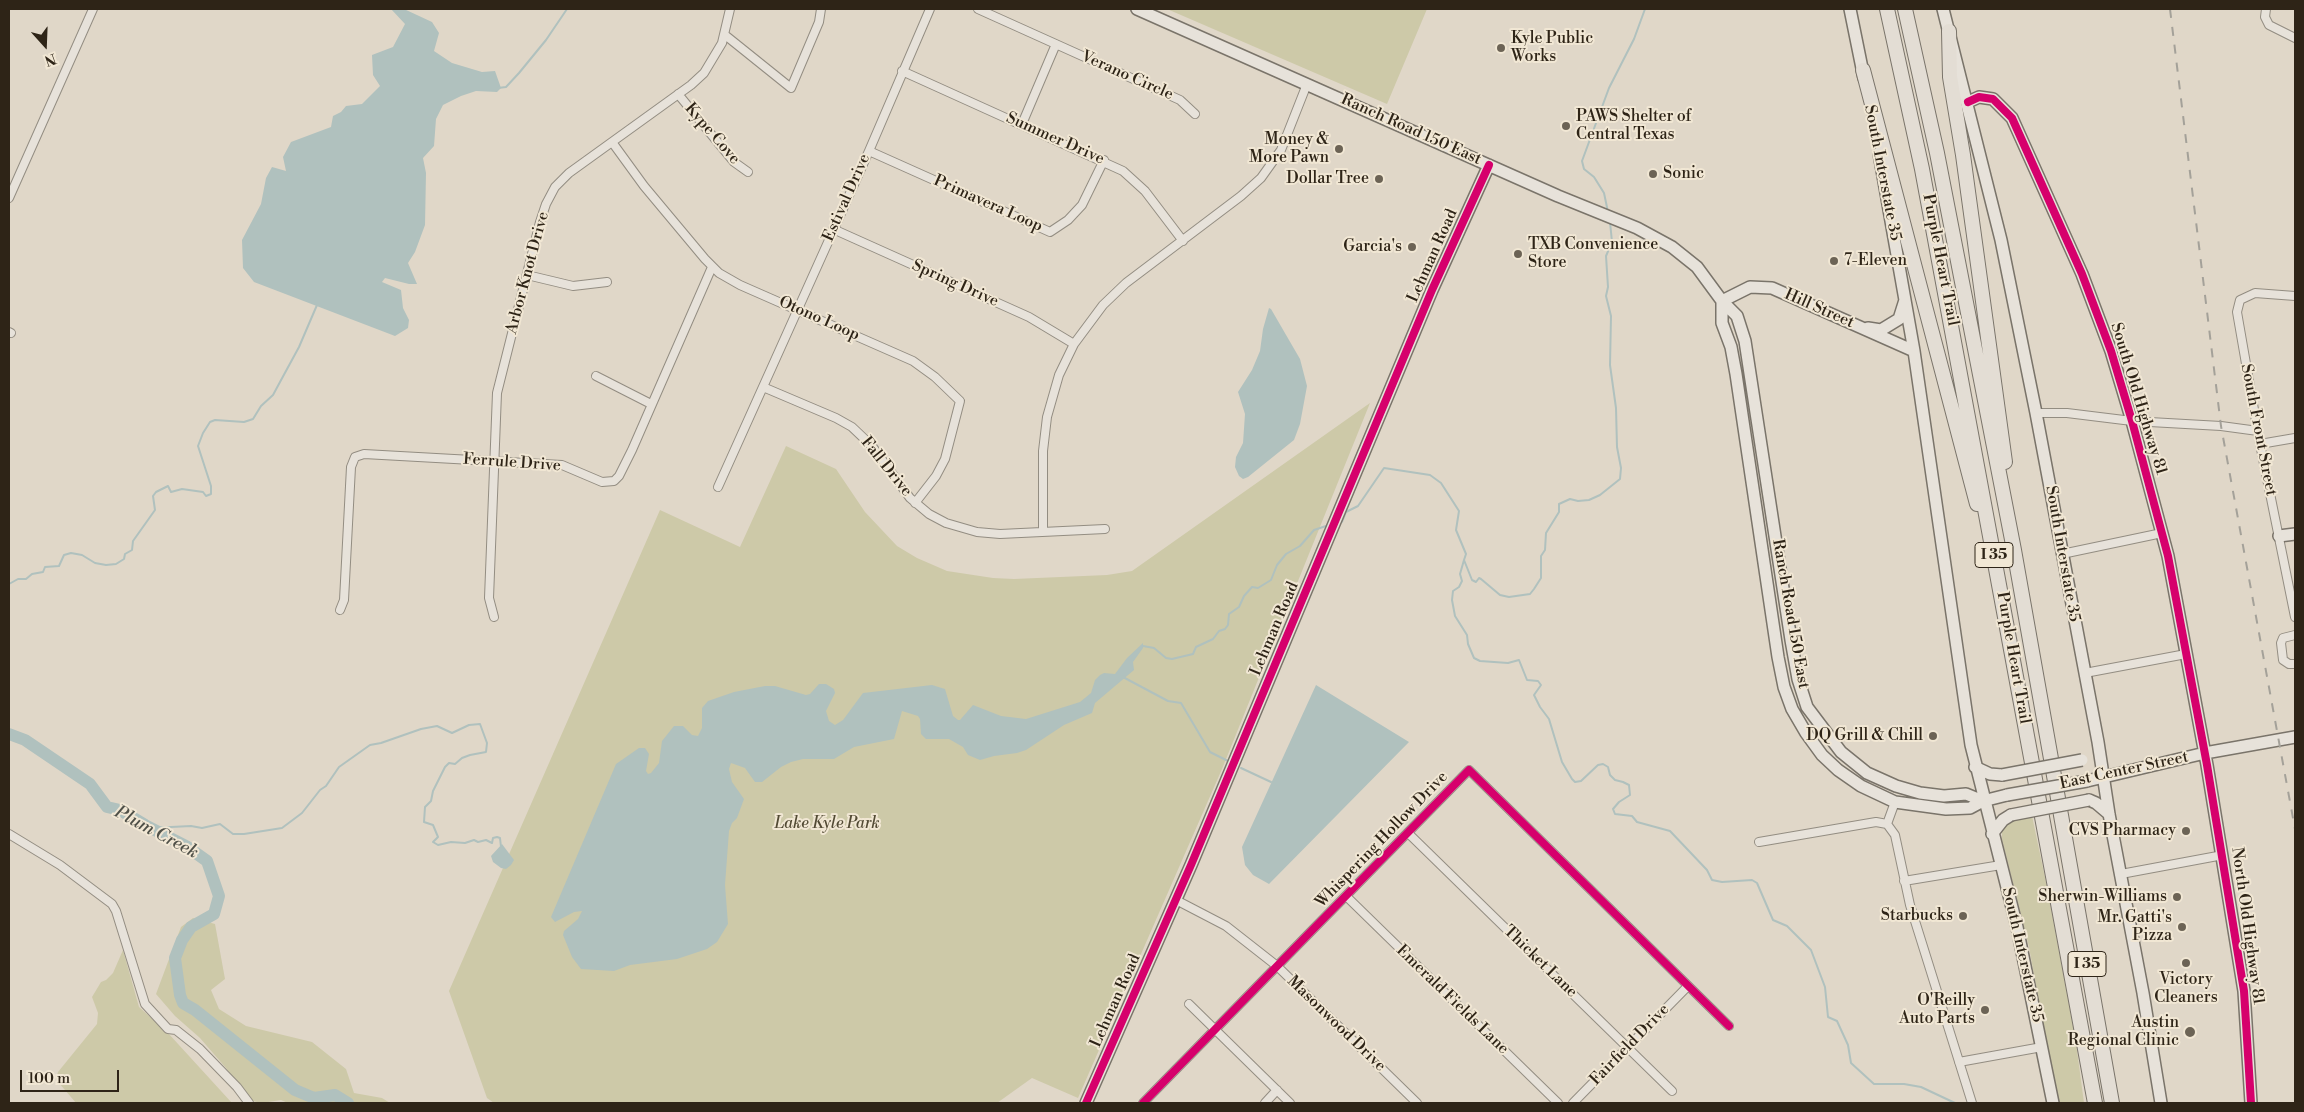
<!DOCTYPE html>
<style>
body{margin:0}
#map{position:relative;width:2304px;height:1112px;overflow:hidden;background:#e0d7c8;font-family:"Libre Bodoni",serif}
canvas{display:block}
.frame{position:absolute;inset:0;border:10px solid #2e2417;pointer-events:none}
.north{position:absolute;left:20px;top:20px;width:50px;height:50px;-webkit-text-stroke:4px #f1e7d4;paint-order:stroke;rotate:160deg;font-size:14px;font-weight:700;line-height:20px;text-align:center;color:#2e2417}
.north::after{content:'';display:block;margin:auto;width:18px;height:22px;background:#2e2417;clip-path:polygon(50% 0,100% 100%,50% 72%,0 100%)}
.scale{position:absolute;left:20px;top:1070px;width:99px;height:22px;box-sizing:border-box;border:2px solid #2e2417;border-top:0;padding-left:6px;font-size:15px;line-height:18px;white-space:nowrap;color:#2e2417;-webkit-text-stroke:4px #f1e7d4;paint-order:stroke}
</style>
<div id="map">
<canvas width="2304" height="1112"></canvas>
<div class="frame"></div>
<div class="north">N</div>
<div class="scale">100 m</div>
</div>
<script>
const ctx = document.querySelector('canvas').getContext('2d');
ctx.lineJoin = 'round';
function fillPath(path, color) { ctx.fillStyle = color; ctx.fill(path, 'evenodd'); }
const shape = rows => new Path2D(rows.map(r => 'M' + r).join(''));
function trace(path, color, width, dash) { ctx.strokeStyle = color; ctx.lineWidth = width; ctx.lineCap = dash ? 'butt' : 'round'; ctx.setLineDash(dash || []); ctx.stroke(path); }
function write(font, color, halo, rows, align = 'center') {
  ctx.font = font + ' "Libre Bodoni",serif'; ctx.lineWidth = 4; ctx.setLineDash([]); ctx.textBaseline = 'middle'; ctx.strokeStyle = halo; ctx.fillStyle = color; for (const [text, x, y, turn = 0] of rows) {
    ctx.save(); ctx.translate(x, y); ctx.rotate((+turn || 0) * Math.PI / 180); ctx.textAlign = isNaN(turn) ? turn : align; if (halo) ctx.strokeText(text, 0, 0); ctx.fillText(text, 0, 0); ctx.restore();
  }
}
const green = shape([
 [1167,9,1427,9,1387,104],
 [1370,403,1222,769,1078,1098,1032,1078,997,1103,494,1103,487,1098,449,991,660,510,740,547,786,446,836,469,865,512,897,546,917,558,947,571,993,578,1014,579,1107,575,1132,571],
 [2032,816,2047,887,2076,1043,2084,1103,2057,1103,2029,947,2002,839,2002,829,2009,821],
 [193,918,215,924,225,979,211,990,219,1009,246,1026,312,1042,346,1069,354,1093,382,1098,390,1103,288,1103,281,1100,262,1103,248,1100,226,1068,200,1038,175,1016,156,994,181,927],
 [123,950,139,1007,168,1033,232,1103,76,1103,59,1083,56,1078,58,1072,97,1024,98,1013,92,997,101,982,106,980,113,973]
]);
const water = shape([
 [391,9,404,9,432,22,439,33,434,51,452,63,482,72,495,71,501,88,497,92,476,91,461,96,443,105,436,119,434,146,423,158,426,173,425,225,415,252,408,263,417,284,409,284,385,278,382,282,401,290,403,308,409,320,408,328,395,336,254,282,243,268,242,240,261,204,266,178,272,167,286,171,283,157,291,142,331,127,333,116,341,112,346,106,362,104,380,86,373,75,372,55,393,47,405,24],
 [1269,308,1271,309,1300,359,1307,386,1300,424,1294,440,1248,477,1243,479,1239,476,1235,467,1236,457,1243,443,1245,414,1238,392,1252,370,1260,351,1263,329],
 [1143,643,1143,648,1133,662,1134,670,1095,703,1092,713,1064,725,1026,750,1017,753,994,756,980,760,968,755,963,747,949,739,926,739,921,734,920,719,918,716,902,711,894,739,854,747,834,759,803,759,791,762,781,767,762,782,755,782,745,768,731,763,729,769,732,782,744,799,737,818,732,823,729,831,725,885,728,924,717,942,707,949,677,959,630,965,614,971,581,969,572,957,563,935,564,931,578,919,582,911,574,912,555,922,551,917,616,764,639,748,645,748,649,754,646,771,648,774,651,773,659,763,662,741,674,726,683,726,692,735,698,736,702,728,702,708,708,701,734,692,765,686,775,686,806,695,810,694,819,684,826,684,834,689,835,693,826,711,829,721,835,725,843,720,863,693,932,685,945,689,953,716,958,720,960,720,973,705,1001,716,1026,719,1080,702,1091,693,1095,680,1100,675,1104,673,1115,674,1127,658],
 [1316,685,1409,742,1269,884,1253,875,1245,865,1242,847],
 [502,844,514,860,511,865,506,869,501,868,493,862,491,856]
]);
const stream = shape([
 [498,88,506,87,519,73,546,40,567,9],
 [1608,212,1604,193,1594,177,1584,169,1582,161,1609,88,1634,39,1645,9],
 [1342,522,1346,512,1358,506,1384,468,1430,475,1441,483,1459,511,1456,530,1466,554,1464,560,1472,580,1476,582,1479,578,1481,579,1500,595,1509,597,1530,594,1534,589,1541,578,1541,556,1545,550,1546,533,1559,512,1559,504,1570,499,1578,501,1589,500,1600,495,1620,479,1621,468,1617,447,1616,408,1610,365,1611,316,1606,296,1608,287,1606,256,1612,242,1610,222],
 [1464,560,1460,574,1462,581,1459,587,1453,591,1452,600,1455,616,1467,635,1468,644,1474,658,1480,661,1508,663,1519,660,1527,680,1538,681,1541,685,1534,695,1540,707,1549,719,1562,762,1572,779,1575,782,1581,781,1598,765,1603,764,1608,767,1610,775,1615,780,1623,782,1629,785,1630,795,1619,802,1613,809,1615,814,1632,816,1637,822,1670,831,1707,870,1712,880,1722,882,1752,880,1757,883,1773,920,1787,926,1811,950,1825,987,1828,1017,1837,1021,1848,1045,1851,1063,1874,1084,1904,1084,1921,1087,1955,1103],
 [9,584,18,579,26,579,32,574,43,572,45,567,59,566,64,555,71,553,82,555,95,563,106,565,116,564,124,559,125,554,132,550,133,541,155,510,153,496,156,492,168,486,171,492,182,489,203,492,206,496,211,494,211,486,198,446,203,433,210,422,215,420,244,422,253,419,261,406,273,395,280,382,299,347,317,305],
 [1143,646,1154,648,1166,658,1172,659,1193,654,1196,647,1213,639,1219,631,1225,629,1228,625,1229,614,1239,607,1244,596,1252,587,1258,588,1271,580,1277,565,1286,554,1300,546,1314,530,1329,525],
 [1121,676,1168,701,1181,703,1210,752,1230,762],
 [1241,768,1271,782],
 [151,828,191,826,202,828,220,824,233,834,244,834,282,828,302,813,320,790,326,786,339,767,370,745,381,743,421,729,437,726,452,733,469,725,480,724,487,743,486,752,470,755,462,758,455,764,449,763,445,767,433,791,431,801,425,807,424,822,433,825,438,837,433,842,438,845,451,842,465,843,474,840,478,842,486,840,492,843,493,838,497,837,500,838,501,847]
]);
const river = shape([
 [9,734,25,740,90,784,107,807,120,810,145,825,186,846,207,861,219,896,214,914,191,927,182,940,175,958,180,995,183,1003,195,1010,295,1090,314,1098,335,1095,348,1103]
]);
const street = shape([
 [978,9,1180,100,1195,114],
 [2266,9,2265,17,2269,25,2295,38],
 [725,35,791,88,819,22,821,9],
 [902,71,1123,171,1145,191,1183,241],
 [678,94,734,162,748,172],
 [1022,124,1056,44],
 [612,142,644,186,705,259,719,273,740,285,913,361,935,377,960,401,945,459,936,476,915,503],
 [869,151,1050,232,1068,220,1082,205,1104,160],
 [9,198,93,9],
 [833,229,1029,317,1074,344],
 [527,275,573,286,607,282],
 [2295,296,2255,293,2240,300,2237,312,2260,444,2295,617],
 [9,332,11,333],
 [596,376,651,404],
 [763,387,836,418,852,427,872,446,910,498,929,514,946,523,977,532,1000,534,1105,529],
 [2036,413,2067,413,2132,421,2221,426,2258,431],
 [2260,444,2295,438],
 [718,487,869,151,930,9],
 [1043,532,1043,451,1047,417,1059,375,1074,344,1103,305,1126,283,1241,196,1261,178,1281,150,1307,84],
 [2062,554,2162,533],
 [340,610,344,600,351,467,355,457,364,454,562,465,602,482,614,481,619,476,632,450,712,267],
 [494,617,489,598,497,393,540,222,546,204,555,187,569,173,691,85,704,73,722,43,730,9],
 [2295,635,2283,638,2281,643,2283,660,2289,664,2295,664],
 [2085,673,2186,654],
 [1887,824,1895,802],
 [1408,833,1672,1091],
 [9,834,60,865,112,904,116,911,145,1004,168,1029,176,1030,200,1049,237,1087,249,1103],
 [1759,842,1876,822,1887,824,1895,835,1910,905,1972,1103],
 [2121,874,2223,855],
 [1904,881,2001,865],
 [1346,896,1558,1103],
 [1176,900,1226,926,1277,966,1417,1103],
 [1189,1004,1290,1103],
 [1959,1062,2042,1047],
 [1143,1103,1469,770,1729,1026],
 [1265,1103,1277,1090],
 [1573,1103,1688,986]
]);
const secondary = shape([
 [1137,9,1558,196,1637,228,1672,247,1697,267,1722,301,1737,316,1745,341,1791,640,1798,679,1807,707,1841,752,1867,773,1896,786,1920,793,1944,796,1966,794,1983,801],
 [1850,9,1864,78],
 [1943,9,2001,240,2036,413,2098,742,2109,814,2143,993,2161,1103],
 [1968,102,1979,97,1993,99,2012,118,2082,274,2111,351,2132,421,2168,556,2207,765,2244,991,2251,1103],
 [1879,153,1914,351,1971,745,2017,927,2053,1103],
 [1722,301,1722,323,1731,347,1736,374,1778,657,1784,687,1792,709,1806,733,1822,755,1838,770,1861,786,1895,802,1946,809,1970,808,1983,801,2007,795],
 [1722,301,1750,287,1772,288,1914,351],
 [1868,328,1881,330,1899,319,1905,300],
 [2279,536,2295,534],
 [1975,767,1990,774,2002,775],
 [2087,781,2205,753,2295,737],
 [2089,800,2096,803,2109,814],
 [1992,834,2003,820,2011,815],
 [1086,1103,1191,865,1432,290,1489,165]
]);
const highway = shape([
 [1887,9,1922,169,2095,1103],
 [1905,9,1937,153,2014,550,2112,1103],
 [1949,31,1950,77,1963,155,2005,462],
 [1863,70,1977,504]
]);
const rail = shape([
 [2170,9,2221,426,2295,829]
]);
const secondaryBridge = shape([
 [2002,775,2082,760],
 [2007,795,2087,781],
 [2011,815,2089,800]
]);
const cycleway = shape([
 [1968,102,1979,97,1993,99,2012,118,2082,274,2111,351,2132,421,2168,556,2207,765,2244,991,2251,1103],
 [1086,1103,1191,865,1432,290,1489,165],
 [1143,1103,1469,770,1729,1026]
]);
const markers = [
 [1501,48,5,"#6c6355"],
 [1566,126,5,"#6c6355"],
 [1339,149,5,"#6c6355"],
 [1653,174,5,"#6c6355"],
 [1379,179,5,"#6c6355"],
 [1412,247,5,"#6c6355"],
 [1518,254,5,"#6c6355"],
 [1834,261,5,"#6c6355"],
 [1933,736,5,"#6c6355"],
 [2186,831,5,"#6c6355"],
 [2177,897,5,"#6c6355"],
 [1963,916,5,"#6c6355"],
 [2182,927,5,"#6c6355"],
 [2186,963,5,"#6c6355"],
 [1985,1010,5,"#6c6355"],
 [2190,1032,6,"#6c6355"]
];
const shields = [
 [1994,555,38],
 [2087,964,38]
];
const shieldNames = [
 ["I 35",1994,555],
 ["I 35",2087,964]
];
const poiNames = [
 ["Kyle Public",1511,39,"left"],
 ["Works",1511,57,"left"],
 ["PAWS Shelter of",1576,117,"left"],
 ["Central Texas",1576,135,"left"],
 ["Money &",1329,140],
 ["More Pawn",1329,158],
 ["Sonic",1663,174,"left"],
 ["Dollar Tree",1369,179],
 ["TXB Convenience",1528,245,"left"],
 ["Store",1528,263,"left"],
 ["Garcia's",1402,247],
 ["7-Eleven",1844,261,"left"],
 ["DQ Grill & Chill",1923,736],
 ["CVS Pharmacy",2176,831],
 ["Sherwin-Williams",2167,897],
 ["Starbucks",1953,916],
 ["Mr. Gatti's",2172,918],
 ["Pizza",2172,936],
 ["Victory",2186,980,"center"],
 ["Cleaners",2186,998,"center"],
 ["O'Reilly",1975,1001],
 ["Auto Parts",1975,1019],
 ["Austin",2179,1023],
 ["Regional Clinic",2179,1041]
];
const streetNames = [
 ["Verano Circle",1127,76,24],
 ["Ranch Road 150 East",1411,130,24],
 ["Kype Cove",712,134,49],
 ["Summer Drive",1055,139,24],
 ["South Interstate 35",1882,173,79],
 ["Estival Drive",847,198,-66],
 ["Primavera Loop",988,204,24],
 ["Lehman Road",1433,256,-66],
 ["Purple Heart Trail",1940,260,79],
 ["Arbor Knot Drive",528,273,-75],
 ["Spring Drive",955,284,24],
 ["Hill Street",1819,309,24],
 ["Otono Loop",819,319,24],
 ["South Old Highway 81",2138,399,73],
 ["South Front Street",2258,430,79],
 ["Ferrule Drive",512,463,4],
 ["Fall Drive",886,467,51],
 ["South Interstate 35",2062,554,80],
 ["Ranch Road 150 East",1790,614,80],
 ["Lehman Road",1275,629,-67],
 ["Purple Heart Trail",2013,658,80],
 ["East Center Street",2124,771,-12],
 ["Whispering Hollow Drive",1382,840,-46],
 ["North Old Highway 81",2247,926,82],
 ["South Interstate 35",2022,955,77],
 ["Thicket Lane",1540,962,44],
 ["Emerald Fields Lane",1452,1000,44],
 ["Lehman Road",1116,1001,-66],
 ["Masonwood Drive",1336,1024,44],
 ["Fairfield Drive",1630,1045,-46]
];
const parkNames = [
 ["Lake Kyle Park",827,824]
];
const waterNames = [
 ["Plum Creek",156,833,28]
];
fillPath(green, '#cdc9a8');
fillPath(water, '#b0c1be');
trace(stream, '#b0c1be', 2);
trace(river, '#b0c1be', 12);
trace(street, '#938d82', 10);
trace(secondary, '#7a746a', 14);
trace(highway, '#7a746a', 16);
trace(street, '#e7e2da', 8);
trace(secondary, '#e7e2da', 11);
trace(highway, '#e3ddd4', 14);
trace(rail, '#a4a199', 2, [9, 9]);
trace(secondaryBridge, '#7a746a', 14, []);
trace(secondaryBridge, '#e7e2da', 11);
trace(cycleway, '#d6006c', 8);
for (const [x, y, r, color] of markers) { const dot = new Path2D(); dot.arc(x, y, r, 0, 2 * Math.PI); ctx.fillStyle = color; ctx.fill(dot); trace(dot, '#f1e7d4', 2); }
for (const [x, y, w] of shields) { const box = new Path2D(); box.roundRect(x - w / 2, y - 12.5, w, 25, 4); ctx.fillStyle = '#f1e7d4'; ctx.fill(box); trace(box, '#2e2417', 1); }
write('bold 15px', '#2e2417', null, shieldNames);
write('16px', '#2e2417', '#f1e7d4', poiNames, 'right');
write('16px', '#2e2417', '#f1e7d4', streetNames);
write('italic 16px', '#524a34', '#f1e7d4', parkNames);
write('italic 18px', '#4f5048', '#f1e7d4', waterNames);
</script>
